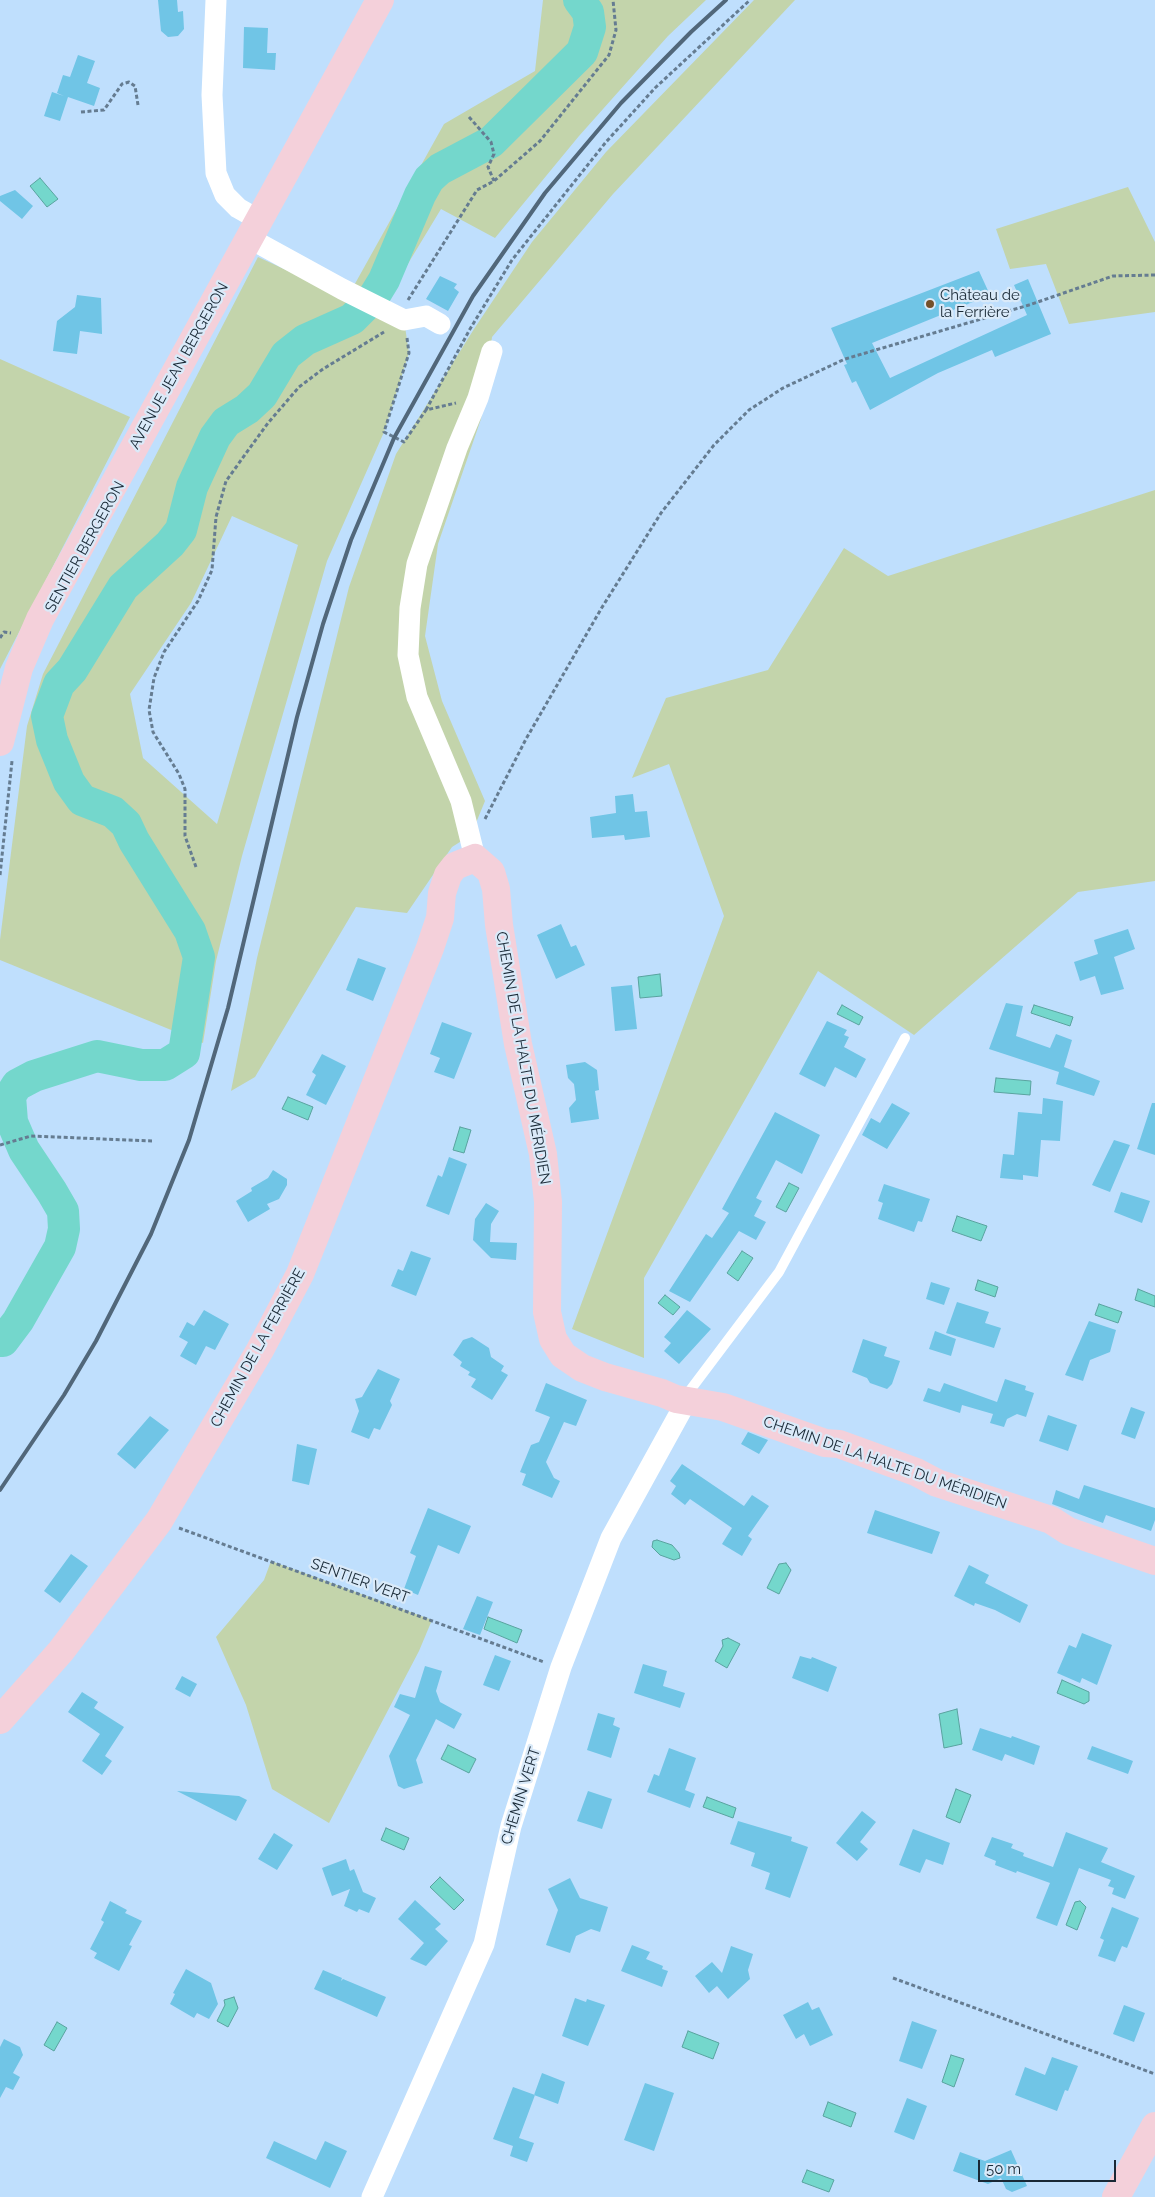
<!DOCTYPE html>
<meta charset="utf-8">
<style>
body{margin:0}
#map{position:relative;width:1155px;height:2197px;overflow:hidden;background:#bfdffd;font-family:Raleway,sans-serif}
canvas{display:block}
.scale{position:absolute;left:978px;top:2160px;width:138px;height:22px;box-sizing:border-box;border:2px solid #192936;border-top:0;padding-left:6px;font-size:15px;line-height:18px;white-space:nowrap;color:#192936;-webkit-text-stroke:4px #daeaf9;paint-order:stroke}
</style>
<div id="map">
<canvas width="1155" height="2197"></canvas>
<div class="scale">50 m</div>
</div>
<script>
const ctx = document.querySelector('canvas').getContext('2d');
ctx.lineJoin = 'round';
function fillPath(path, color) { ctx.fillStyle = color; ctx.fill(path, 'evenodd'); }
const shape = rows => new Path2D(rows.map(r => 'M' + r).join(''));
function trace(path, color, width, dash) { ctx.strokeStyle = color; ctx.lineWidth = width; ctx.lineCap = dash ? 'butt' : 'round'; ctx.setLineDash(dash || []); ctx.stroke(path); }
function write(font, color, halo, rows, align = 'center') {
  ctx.font = font + ' Raleway,sans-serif'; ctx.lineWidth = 4.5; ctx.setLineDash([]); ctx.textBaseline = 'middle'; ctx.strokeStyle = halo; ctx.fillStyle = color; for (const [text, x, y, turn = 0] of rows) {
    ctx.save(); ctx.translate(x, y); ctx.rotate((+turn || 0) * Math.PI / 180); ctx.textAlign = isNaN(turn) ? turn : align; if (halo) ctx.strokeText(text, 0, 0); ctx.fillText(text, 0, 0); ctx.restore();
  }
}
const green = shape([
 [543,0,706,0,668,36,579,136,495,238,441,209,383,305,404,320,409,353,384,432,327,561,242,856,216,961,203,1043,0,960,0,940,27,726,43,674,258,257,347,298,444,124,535,71],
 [232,516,298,545,217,824,143,758,130,694,191,603],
 [754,0,795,0,613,194,492,337,481,419,438,544,425,636,442,701,485,801,471,835,452,847,407,913,356,907,255,1077,231,1091,257,958,349,587,396,454,474,329,532,242,606,152],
 [1128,187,1155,242,1155,312,1069,324,1046,264,1010,269,996,229],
 [0,359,130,417,0,669],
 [1155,490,1155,881,1078,892,914,1035,818,971,644,1278,644,1358,572,1329,724,916,669,764,632,778,666,698,768,670,844,548,888,576],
 [271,1561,432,1620,419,1651,329,1823,272,1789,246,1705,216,1637,264,1580]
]);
const water = shape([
 [40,178,58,199,47,207,30,186,40,178],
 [660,974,662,996,640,998,638,977,660,974],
 [842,1005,863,1017,859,1025,837,1014,842,1005],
 [1034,1005,1073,1017,1070,1026,1031,1013,1034,1005],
 [996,1078,1031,1081,1030,1095,994,1092,996,1078],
 [288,1097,313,1107,308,1120,282,1109,288,1097],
 [460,1127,471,1130,464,1153,453,1150,460,1127],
 [789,1183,799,1188,786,1212,776,1207,789,1183],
 [957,1216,987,1226,981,1241,952,1231,957,1216],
 [742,1251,753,1258,738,1281,727,1273,742,1251],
 [978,1280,998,1287,995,1297,975,1290,978,1280],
 [1138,1289,1155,1296,1155,1307,1135,1300,1138,1289],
 [665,1295,680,1307,673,1315,658,1303,665,1295],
 [1099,1304,1122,1312,1118,1323,1095,1315,1099,1304],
 [657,1540,672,1545,679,1553,680,1558,674,1560,660,1555,652,1547,653,1541,657,1540],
 [786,1563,791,1570,779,1594,767,1588,779,1564,786,1563],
 [488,1617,522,1630,517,1643,484,1629,488,1617],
 [728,1638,740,1644,727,1668,715,1661,723,1646,722,1640,728,1638],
 [1062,1680,1089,1692,1089,1701,1084,1704,1057,1693,1062,1680],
 [957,1709,962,1744,944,1748,939,1714,957,1709],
 [448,1745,476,1759,469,1773,441,1759,448,1745],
 [956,1789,971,1795,960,1823,946,1817,956,1789],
 [707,1797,736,1808,733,1818,703,1807,707,1797],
 [386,1828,409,1838,404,1850,381,1840,386,1828],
 [440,1877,464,1900,454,1910,430,1887,440,1877],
 [1080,1901,1086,1907,1077,1930,1066,1925,1075,1902,1080,1901],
 [234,1997,238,2008,228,2027,217,2021,225,2005,224,2000,234,1997],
 [57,2022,67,2028,54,2051,44,2045,57,2022],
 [688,2031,719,2043,713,2059,682,2047,688,2031],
 [951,2055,964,2059,954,2087,942,2082,951,2055],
 [828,2102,856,2113,851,2127,823,2116,828,2102],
 [807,2170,834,2180,829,2192,802,2182,807,2170]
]);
const river = shape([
 [0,1341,3,1341,18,1321,60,1247,64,1229,63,1211,52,1192,24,1150,12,1122,10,1096,17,1085,34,1076,97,1056,141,1065,165,1065,184,1053,199,957,190,931,134,841,126,824,113,812,82,800,69,782,52,740,47,716,59,684,72,670,123,587,170,544,181,530,192,487,215,437,226,422,247,409,262,395,286,355,305,340,352,319,373,298,384,280,420,195,429,179,440,169,491,142,582,52,590,27,588,12,579,0]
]);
const building = shape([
 [158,0,177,0,178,12,183,11,184,29,178,36,168,37,161,31],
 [244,27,268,28,267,53,276,53,275,70,243,68],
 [78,55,95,61,87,83,100,88,94,106,68,97,60,121,44,116,52,92,64,96,57,93,63,75,70,77],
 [15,190,33,206,22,219,0,201,0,196],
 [979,271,990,295,872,343,890,378,1027,315,1014,285,1028,279,1051,334,995,357,992,350,938,373,870,410,856,381,852,383,844,365,847,364,831,328],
 [440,276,457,284,454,288,459,292,448,311,426,299],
 [77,295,101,298,102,334,80,331,77,354,53,351,57,321,75,307],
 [633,794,635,812,647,811,650,837,625,840,624,835,592,838,590,817,616,813,615,796],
 [561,924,571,947,576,945,585,965,556,979,537,935],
 [1128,929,1135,949,1114,957,1124,989,1101,995,1095,976,1080,981,1074,962,1098,954,1094,940],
 [358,958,386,968,373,1001,346,990],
 [632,985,637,1029,615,1031,611,987],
 [1006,1003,1023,1006,1016,1036,1050,1048,1056,1034,1072,1040,1064,1067,1100,1081,1094,1096,1056,1084,1059,1072,989,1049],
 [827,1021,847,1030,844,1035,849,1037,844,1047,866,1059,856,1078,835,1067,825,1087,799,1074],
 [442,1022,472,1033,454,1079,434,1072,440,1058,430,1054],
 [322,1054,346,1066,326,1105,306,1095,316,1075,312,1072],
 [585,1062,597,1070,599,1090,595,1091,599,1119,571,1123,569,1108,576,1100,574,1084,568,1078,566,1065],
 [1043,1098,1063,1101,1060,1141,1041,1140,1038,1177,1023,1175,1023,1180,1000,1178,1003,1154,1014,1155,1018,1112,1042,1114],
 [892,1103,910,1113,887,1149,862,1135,871,1118,880,1123],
 [1152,1103,1155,1103,1155,1155,1137,1149],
 [775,1112,820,1135,802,1174,776,1160,756,1198,762,1201,754,1216,766,1222,756,1240,739,1231,690,1302,669,1291,706,1234,712,1238,729,1213,722,1209],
 [1114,1140,1130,1145,1110,1192,1092,1185],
 [449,1157,467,1164,449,1215,426,1206,438,1175,442,1177],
 [273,1170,287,1179,287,1185,279,1199,267,1204,270,1209,248,1222,236,1201,252,1191,251,1188,268,1178],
 [884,1184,930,1199,922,1222,918,1221,914,1232,878,1219,883,1203,878,1201],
 [1121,1192,1150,1201,1142,1223,1114,1212],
 [486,1203,499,1211,491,1224,490,1242,517,1243,516,1260,491,1258,473,1240,475,1219],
 [411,1251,431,1258,416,1296,391,1286,398,1269,403,1271],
 [931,1282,950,1288,944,1305,926,1299],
 [957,1302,989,1312,985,1323,1001,1328,994,1348,946,1333],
 [204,1310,229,1324,215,1350,206,1346,196,1365,180,1356,188,1342,179,1337,187,1322,194,1326],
 [687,1310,711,1329,679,1364,664,1351,671,1343,664,1337],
 [1089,1321,1116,1330,1110,1352,1090,1360,1083,1381,1065,1375],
 [935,1331,956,1339,951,1356,929,1349],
 [472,1337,489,1348,491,1357,504,1366,501,1371,508,1375,492,1400,471,1387,476,1379,468,1375,470,1372,460,1366,462,1362,453,1355,463,1340],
 [863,1339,887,1347,884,1356,900,1361,892,1384,887,1389,870,1383,867,1378,852,1372],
 [378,1369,400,1379,390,1401,392,1405,380,1430,374,1428,369,1439,351,1432,359,1411,355,1399,362,1397],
 [1005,1379,1026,1386,1025,1390,1034,1393,1026,1417,1017,1414,1007,1419,1004,1427,990,1423,993,1414,962,1405,960,1413,923,1401,928,1388,940,1392,944,1383,997,1402],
 [546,1383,587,1400,576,1426,564,1422,546,1462,554,1478,560,1481,552,1498,522,1485,526,1474,520,1472,531,1445,539,1442,550,1417,535,1411],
 [1131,1407,1145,1412,1135,1439,1121,1434],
 [1048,1415,1077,1425,1068,1451,1039,1441],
 [150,1416,169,1430,135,1469,117,1454],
 [748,1432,768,1440,759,1454,741,1444],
 [297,1444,317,1449,309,1485,292,1481],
 [682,1464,744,1506,752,1495,769,1506,748,1536,752,1539,742,1556,722,1544,732,1528,690,1499,685,1505,671,1494,676,1486,670,1481],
 [1084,1485,1155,1508,1155,1520,1151,1531,1106,1515,1103,1523,1052,1504,1056,1490,1079,1499],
 [428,1508,471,1526,459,1554,438,1545,418,1595,404,1589,416,1556,410,1553],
 [875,1510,940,1532,932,1554,867,1533],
 [71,1554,88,1566,60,1603,44,1591],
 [969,1565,989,1575,985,1583,1028,1605,1020,1623,995,1610,975,1603,974,1606,954,1596],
 [477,1596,493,1602,480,1635,463,1629],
 [1082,1633,1112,1645,1097,1685,1082,1678,1080,1683,1057,1673,1069,1645,1076,1648],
 [495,1655,511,1661,499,1691,483,1685],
 [800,1656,811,1659,812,1657,837,1667,828,1692,792,1678],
 [643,1664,667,1671,663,1686,685,1693,680,1708,634,1693],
 [425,1666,442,1671,436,1691,440,1702,462,1714,454,1729,436,1719,416,1760,423,1783,404,1789,398,1786,389,1756,410,1715,394,1707,400,1694,415,1698],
 [182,1676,197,1684,190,1697,175,1689],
 [82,1692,98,1702,94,1708,124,1727,105,1756,112,1761,102,1775,82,1761,100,1734,68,1712],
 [598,1713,615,1718,613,1725,620,1728,611,1758,587,1750],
 [980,1728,1011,1738,1012,1736,1040,1746,1034,1765,1005,1754,1002,1761,972,1750],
 [1092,1746,1133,1761,1128,1774,1087,1759],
 [669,1748,696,1758,685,1790,695,1794,690,1808,647,1792,654,1774,659,1776],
 [177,1791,239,1796,247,1800,236,1821],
 [588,1791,612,1799,602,1829,577,1821],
 [862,1811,876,1822,860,1842,868,1849,857,1861,836,1843],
 [738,1821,792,1837,791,1841,808,1847,790,1898,765,1889,770,1873,751,1866,755,1853,730,1844],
 [913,1829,950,1843,943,1865,926,1859,920,1873,899,1865],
 [1066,1832,1108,1848,1101,1862,1135,1876,1125,1899,1112,1894,1114,1888,1108,1886,1111,1880,1079,1868,1057,1926,1036,1918,1050,1883,1017,1871,1016,1873,995,1865,996,1861,984,1856,992,1837,1013,1844,1011,1848,1024,1853,1023,1856,1053,1867],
 [274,1833,293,1845,277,1870,258,1859],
 [346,1859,350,1871,354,1869,363,1892,376,1898,369,1913,359,1909,357,1912,344,1906,350,1889,332,1896,322,1868],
 [570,1878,580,1898,608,1907,600,1932,591,1929,576,1936,570,1953,546,1945,558,1910,548,1889],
 [415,1900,441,1924,435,1929,448,1941,426,1966,410,1959,424,1943,398,1919],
 [110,1901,127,1910,125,1913,142,1921,129,1945,132,1946,119,1971,94,1958,97,1953,90,1949,104,1922,101,1920],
 [1112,1907,1139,1918,1127,1948,1122,1946,1115,1962,1098,1956,1104,1940,1100,1938],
 [632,1945,650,1952,646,1959,663,1966,662,1969,668,1971,662,1987,621,1971],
 [731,1946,753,1954,748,1970,750,1979,728,1999,717,1986,709,1993,695,1976,712,1962,722,1973],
 [186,1969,211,1983,218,2004,209,2019,197,2013,194,2018,170,2004,175,1994,173,1993],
 [323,1970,342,1978,341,1981,343,1979,386,1997,377,2017,314,1989],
 [575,1998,586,2002,587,1999,605,2005,588,2046,562,2036],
 [808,2002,812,2010,819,2007,833,2035,810,2046,804,2034,796,2039,783,2015],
 [1124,2005,1145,2013,1134,2042,1113,2034],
 [912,2021,937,2030,922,2069,899,2061],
 [4,2039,20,2047,23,2055,13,2073,20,2077,13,2090,6,2087,0,2098,0,2047],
 [1052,2057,1078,2066,1068,2091,1065,2090,1057,2111,1015,2095,1025,2067,1045,2075],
 [542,2073,565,2082,558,2104,534,2095],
 [645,2083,674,2093,654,2151,624,2140],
 [513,2087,535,2095,519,2138,534,2143,527,2162,510,2156,513,2146,493,2139],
 [907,2098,927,2106,914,2140,894,2132],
 [274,2141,316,2160,325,2141,347,2151,330,2188,266,2158],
 [1011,2150,1027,2186,1012,2192,1006,2189,1001,2178,988,2184,953,2171,960,2152,985,2161]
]);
const path = shape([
 [81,112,104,110,122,84,129,82,135,86,138,105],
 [469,117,491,142,494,154,488,167,494,181],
 [408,300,477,190,494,181,540,141,609,55,616,30,613,0],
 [407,338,409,353,384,432,404,442,426,410,456,403],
 [426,410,470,329,512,260,606,142,655,88,750,0],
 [0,638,4,632,11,633],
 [485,819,526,739,601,609,661,513,714,445,749,410,783,388,845,359,1029,305,1113,276,1155,275],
 [196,867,185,836,185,789,179,774,153,732,149,710,154,678,164,652,198,601,212,570,216,517,226,481,268,423,299,387,323,369,384,332],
 [0,875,12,761],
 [0,1145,31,1136,152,1141],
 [179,1528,544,1662],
 [893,1978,1155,2074]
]);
const lane = shape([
 [687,1399,691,1389,779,1272,905,1038]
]);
const street = shape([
 [216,0,212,95,216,173,225,195,238,208,259,220],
 [249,238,342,289,404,320,426,316,440,324],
 [475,858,461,801,417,697,408,655,410,608,417,564,457,448,478,398,492,351],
 [372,2197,484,1944,511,1826,561,1667,611,1538,686,1402]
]);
const secondary = shape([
 [0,742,19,668,40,619,380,0],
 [0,1720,61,1651,159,1521,260,1350,300,1274,430,948,440,918,442,893,448,875,455,866,475,858,491,872,496,889,499,925,518,1044,543,1154,548,1202,547,1312,553,1339,563,1355,582,1368,605,1377,662,1393,676,1399,723,1407,825,1443,839,1444,916,1472,937,1483,1051,1520,1068,1531,1155,1561],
 [1116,2197,1155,2126]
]);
const rail = shape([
 [0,1490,64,1395,96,1341,151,1234,189,1140,228,1008,297,717,323,624,351,540,394,438,473,296,545,193,621,103,691,32,726,0]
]);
const markers = [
 [930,304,5,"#74502a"]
];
const poiNames = [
 ["Château de",940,295],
 ["la Ferrière",940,312]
];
const streetNames = [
 ["AVENUE JEAN BERGERON",179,366,-61],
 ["SENTIER BERGERON",85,547,-61],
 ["CHEMIN DE LA HALTE DU MÉRIDIEN",523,1058,80],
 ["CHEMIN DE LA FERRIÈRE",258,1348,-61],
 ["CHEMIN DE LA HALTE DU MÉRIDIEN",885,1463,19],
 ["SENTIER VERT",360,1581,20],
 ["CHEMIN VERT",521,1796,-73]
];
fillPath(green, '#c3d4ab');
fillPath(water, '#74d7cc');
trace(water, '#59a39f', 1);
trace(river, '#74d7cc', 32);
fillPath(building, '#70c5e6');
trace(path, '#657c91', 3, [4, 2.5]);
trace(lane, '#fff', 10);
trace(street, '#fff', 21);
trace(secondary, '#f4d0da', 28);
trace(rail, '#51677a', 4);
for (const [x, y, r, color] of markers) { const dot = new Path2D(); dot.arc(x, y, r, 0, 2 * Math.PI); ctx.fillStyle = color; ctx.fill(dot); trace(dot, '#daeaf9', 2); }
write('15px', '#192936', '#daeaf9', poiNames, 'left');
write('15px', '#192936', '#daeaf9', streetNames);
</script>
